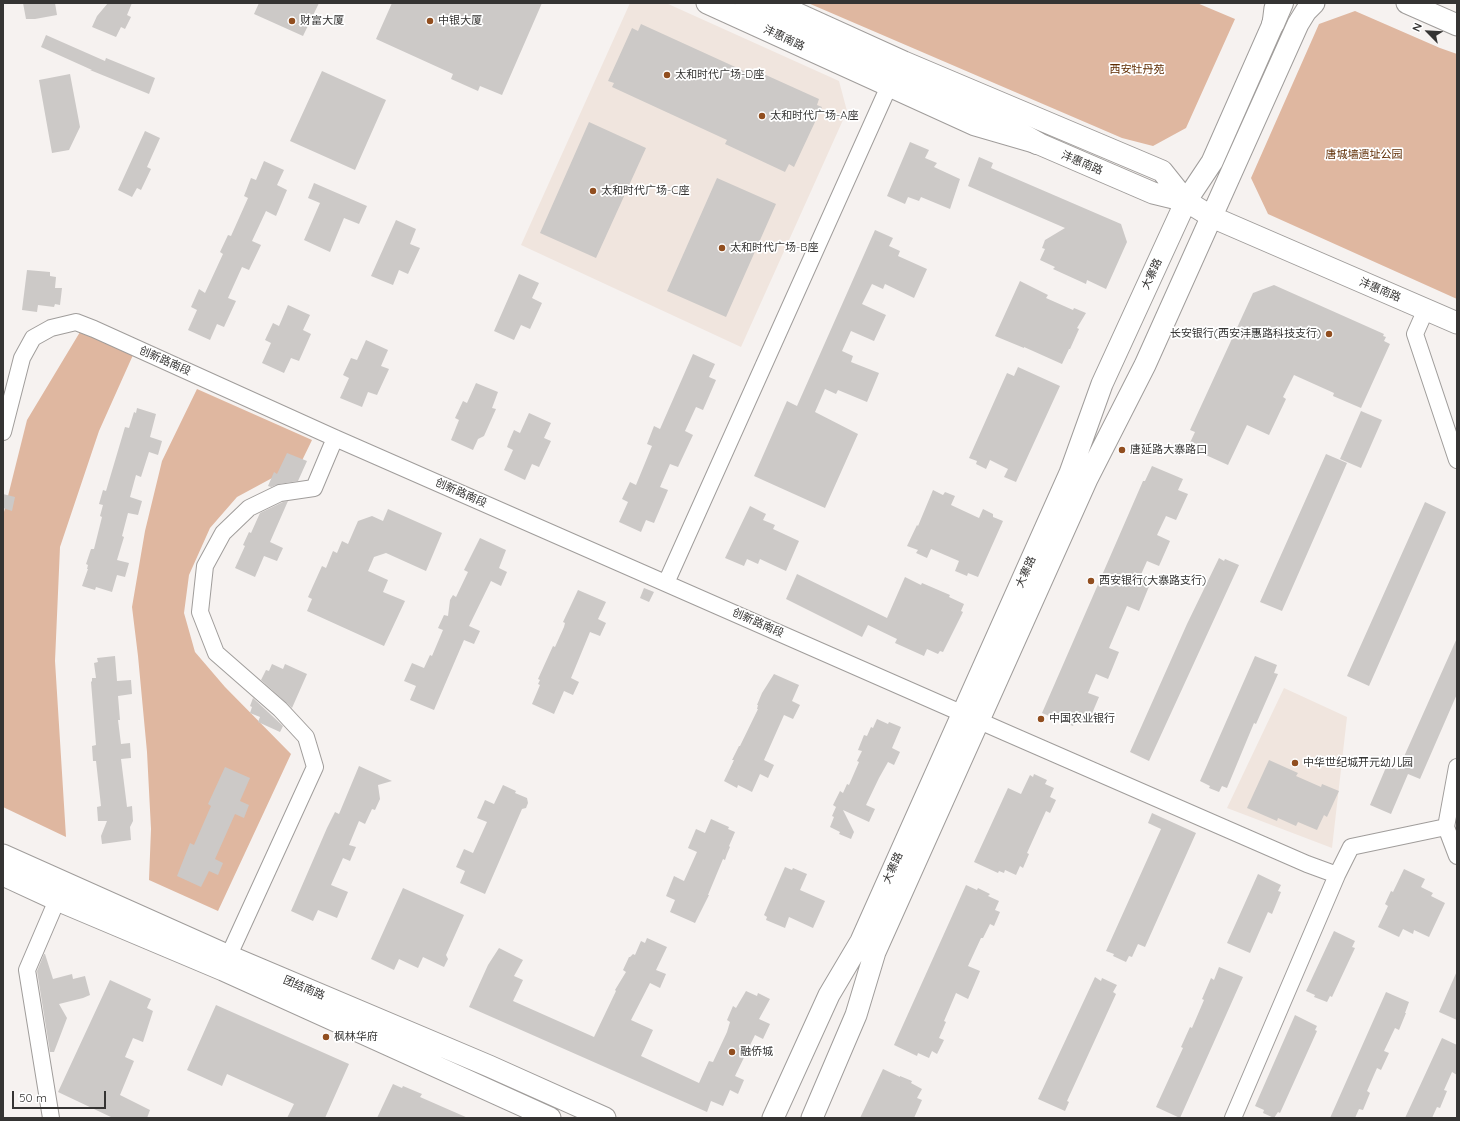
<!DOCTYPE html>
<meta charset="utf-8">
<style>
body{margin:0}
#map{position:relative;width:1460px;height:1121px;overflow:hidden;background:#f6f2f0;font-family:Quicksand,sans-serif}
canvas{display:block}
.frame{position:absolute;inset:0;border:4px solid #353433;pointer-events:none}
.north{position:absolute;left:1408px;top:12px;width:40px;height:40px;-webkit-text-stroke:3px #fff;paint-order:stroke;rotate:294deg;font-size:11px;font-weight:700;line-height:16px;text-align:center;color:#353433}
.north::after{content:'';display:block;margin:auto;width:14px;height:18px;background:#353433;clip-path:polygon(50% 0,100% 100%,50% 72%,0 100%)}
.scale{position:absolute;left:12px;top:1091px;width:94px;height:18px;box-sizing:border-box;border:2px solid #353433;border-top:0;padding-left:5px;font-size:12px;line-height:14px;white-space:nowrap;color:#353433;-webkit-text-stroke:3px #fff;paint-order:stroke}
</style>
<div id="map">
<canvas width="1460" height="1121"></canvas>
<div class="frame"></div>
<div class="north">N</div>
<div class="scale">50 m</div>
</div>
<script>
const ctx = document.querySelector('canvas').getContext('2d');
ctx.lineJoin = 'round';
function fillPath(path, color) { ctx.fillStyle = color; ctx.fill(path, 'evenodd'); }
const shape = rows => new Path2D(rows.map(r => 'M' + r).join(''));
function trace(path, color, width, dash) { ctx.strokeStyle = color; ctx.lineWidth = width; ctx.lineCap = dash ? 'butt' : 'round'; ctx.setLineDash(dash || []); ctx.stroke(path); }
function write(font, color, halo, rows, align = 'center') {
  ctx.font = font + ' Quicksand,"Noto Sans SC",sans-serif'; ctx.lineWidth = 3.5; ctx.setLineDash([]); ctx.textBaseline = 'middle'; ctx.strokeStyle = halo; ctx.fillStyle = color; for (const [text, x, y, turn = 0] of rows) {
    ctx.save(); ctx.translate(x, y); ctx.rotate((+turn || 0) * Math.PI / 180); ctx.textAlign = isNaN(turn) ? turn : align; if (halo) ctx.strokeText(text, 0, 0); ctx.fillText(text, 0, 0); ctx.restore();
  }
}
const built = shape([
 [630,3,666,3,839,81,847,111,741,347,521,245],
 [1284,688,1347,717,1332,848,1227,808]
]);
const green = shape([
 [808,3,1197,3,1235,19,1186,128,1153,146,1122,138],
 [1355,11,1440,48,1457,54,1457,299,1268,214,1251,178,1319,24],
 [80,332,133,355,99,431,60,547,55,661,66,837,3,807,3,516,27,420],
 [197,389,312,440,295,475,274,477,237,497,210,528,189,575,184,613,195,652,225,687,291,754,218,911,149,880,151,829,147,752,138,656,132,607,145,531,162,461]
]);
const building = shape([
 [23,3,55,3,57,15,35,19,26,19],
 [108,3,132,3,127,15,131,17,125,29,121,27,116,37,92,27,97,16],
 [259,3,319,3,303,36,254,14],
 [392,3,542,3,502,95,480,86,478,91,451,79,453,74,376,39],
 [641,24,755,76,757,71,819,99,817,105,822,107,794,167,789,164,785,172,725,144,727,140,612,87,614,83,608,81,632,28,638,31],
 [46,35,105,61,106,58,155,78,149,94,90,70,92,70,41,47],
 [322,71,386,100,355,170,290,141],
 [70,74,80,127,69,150,52,153,39,80],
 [589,122,646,148,596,258,540,233],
 [145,131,160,138,147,167,151,169,141,190,137,188,132,197,118,190],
 [910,142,929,150,925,158,937,163,934,167,960,179,950,209,921,197,919,201,908,197,905,204,887,196],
 [979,157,993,163,991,168,1121,224,1127,242,1106,289,1087,280,1086,284,1053,269,1055,267,1040,260,1045,249,1042,248,1045,240,1065,228,968,186],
 [264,161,284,170,277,185,287,190,276,216,266,211,252,241,261,245,249,270,242,267,228,298,236,301,224,327,217,324,210,340,188,330,197,310,191,307,199,289,205,293,223,254,220,252,228,235,231,236,248,198,244,196,251,178,256,180],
 [717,178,776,204,726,317,667,291],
 [314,183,367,206,359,224,344,218,330,252,304,240,320,203,308,198],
 [396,220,416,229,410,244,420,248,408,274,399,270,393,285,371,276],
 [875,230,893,238,889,246,900,251,898,256,927,269,914,298,885,284,883,289,872,284,862,304,886,315,874,341,851,331,842,351,853,356,851,362,879,373,867,402,838,390,836,394,825,389,815,412,858,434,825,508,754,476,787,401,797,406],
 [27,270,50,272,50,276,56,277,55,288,62,288,60,305,55,304,54,307,38,305,37,312,22,310],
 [519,274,539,283,532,298,542,303,530,329,521,325,514,340,494,331],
 [1020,281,1048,295,1046,298,1073,310,1074,308,1086,313,1077,328,1079,329,1070,349,1069,349,1062,364,1024,347,1024,348,995,336],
 [1274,285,1384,334,1383,336,1386,337,1384,341,1390,344,1361,408,1333,396,1334,393,1294,375,1283,397,1286,399,1269,435,1247,425,1228,465,1188,447,1195,432,1190,430,1253,293],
 [288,305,310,315,303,330,311,334,299,361,291,358,284,373,262,363,271,343,265,340,273,323,279,326],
 [366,340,388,350,381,366,389,369,377,395,368,392,362,407,340,398,349,378,343,375,351,358,357,360],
 [693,354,715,364,709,377,716,380,703,410,696,407,685,431,693,435,678,467,670,464,660,487,668,490,654,523,646,520,641,532,619,522,628,502,622,499,630,482,636,485,652,446,647,444,654,426,660,429],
 [1018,367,1060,386,1016,482,1004,477,1008,469,990,460,986,469,976,464,977,461,969,458,1007,373,1014,376],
 [476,383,498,392,492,408,496,409,484,436,478,439,473,450,451,440,459,420,455,418,463,401,467,403],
 [137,408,156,414,150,437,162,441,158,455,149,452,141,477,136,475,130,497,142,501,138,515,128,513,122,536,124,537,117,560,129,563,125,577,117,575,112,592,96,587,95,590,82,586,88,569,87,569,88,565,86,564,91,549,94,549,102,517,100,516,103,505,99,504,103,490,106,491,125,427,129,428,134,412,136,413],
 [1361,411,1382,420,1361,468,1340,459],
 [529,413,551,423,544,438,551,441,539,467,532,464,525,480,504,470,513,450,507,447,510,439,514,430,520,433],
 [287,453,307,461,298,481,279,484,271,487,268,486,274,472,277,474],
 [1326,454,1347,463,1282,611,1260,602],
 [1152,466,1183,479,1178,490,1188,494,1176,520,1166,516,1157,535,1170,541,1159,566,1147,561,1139,579,1150,584,1139,611,1127,606,1109,648,1119,652,1108,679,1096,674,1088,693,1099,697,1088,723,1077,718,1073,726,1042,713,1143,481,1145,481],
 [933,490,943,495,945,492,955,496,951,505,979,518,983,509,993,514,993,517,1003,521,978,577,968,573,967,576,955,571,959,561,931,549,927,558,916,553,918,550,907,546,917,525,918,526],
 [3,494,15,497,12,511,3,508],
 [288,501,270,542,283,548,277,561,264,556,255,577,235,568,245,546,243,545,249,532,251,533,260,513,283,502],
 [1425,502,1446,512,1369,686,1347,676],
 [750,506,766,514,763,520,775,525,773,529,799,541,786,571,760,559,758,564,747,559,744,566,725,558],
 [388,509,442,533,426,571,386,553,374,557,368,571,388,580,383,592,405,601,384,646,307,611,312,599,308,597,322,566,326,568,333,551,337,553,342,541,348,544,358,521,372,516,383,521],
 [480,538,506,550,499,568,507,572,501,586,491,581,469,626,480,631,474,644,464,640,434,710,410,700,416,686,404,681,412,663,424,668,430,655,432,656,443,630,438,628,444,615,448,616,450,600,453,595,456,597,468,572,464,570],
 [1219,558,1224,561,1225,559,1239,565,1149,761,1130,752,1187,624],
 [797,574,887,618,905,577,921,585,922,583,950,595,949,597,964,604,961,611,963,612,943,652,940,651,938,654,927,649,924,656,895,643,897,639,868,625,862,637,786,599],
 [644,588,654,592,649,602,640,598],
 [578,590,606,602,598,619,606,623,600,636,590,632,571,678,579,682,573,695,564,691,554,714,532,704,540,685,538,684,540,680,538,679,553,646,555,647,564,627,565,623,563,622],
 [1457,638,1457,694,1420,779,1408,774,1391,814,1370,805,1387,765,1398,770],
 [115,656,117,681,131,680,132,694,118,696,120,720,118,720,121,744,130,743,131,758,121,759,127,807,132,806,133,821,130,827,131,840,102,844,101,836,107,821,98,821,97,807,101,806,96,761,93,761,92,746,96,745,91,682,92,681,92,678,96,678,94,663,98,662,97,658],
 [1255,656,1277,665,1274,673,1278,674,1256,724,1254,723,1227,788,1222,786,1219,792,1209,788,1210,786,1200,781],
 [272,664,283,669,285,664,307,674,292,708,261,680,266,670,269,671],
 [774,674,799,685,792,701,800,705,793,719,784,715,764,760,774,765,768,778,760,774,752,792,738,785,737,788,724,781,734,760,732,760,739,746,740,746,758,709,757,709,758,705,757,705,762,693],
 [253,698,283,726,280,732,258,722,260,717,250,713,252,707,250,706],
 [877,719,888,724,889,722,901,727,892,748,900,752,894,765,888,762,879,778,866,805,875,809,869,822,843,810,854,832,851,839,839,834,840,832,830,827,834,817,832,816,836,807,833,805,840,791,843,793,847,784,849,785,859,762,857,761,862,751,858,750,864,735,867,736,871,727,873,728],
 [1269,760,1298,773,1296,776,1321,787,1322,784,1339,791,1327,817,1324,815,1317,830,1298,822,1296,826,1278,818,1277,821,1247,808],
 [359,766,392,781,378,785,380,799,375,810,372,809,365,824,359,821,349,845,356,847,350,861,343,858,331,885,348,892,337,918,318,910,313,921,291,911,327,828,335,812,339,814],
 [225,767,250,778,240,801,249,805,244,818,235,814,215,859,223,863,218,875,209,871,201,887,177,876,190,843,194,845,211,806,208,804],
 [1034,774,1047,780,1045,784,1054,788,1050,797,1056,800,1050,813,1046,811,1027,853,1029,854,1023,868,1020,866,1016,875,1005,870,1004,873,999,871,998,873,974,862,1008,788,1021,794,1030,775,1033,777],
 [503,785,516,791,515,793,527,798,528,803,526,808,522,809,485,894,460,883,465,871,456,867,464,849,473,853,487,822,477,818,485,800,494,804],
 [1152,813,1196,833,1145,947,1138,944,1132,957,1129,956,1126,962,1113,956,1114,954,1106,951,1161,829,1148,823],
 [711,819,729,827,728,829,735,832,729,846,730,847,727,854,725,860,723,859,708,895,709,895,695,923,670,912,675,900,666,896,674,876,684,881,697,852,688,848,696,829,705,833],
 [785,867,792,870,793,868,807,874,800,890,825,901,813,928,789,917,785,928,766,920,767,917,764,915],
 [1404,869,1425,879,1421,887,1433,893,1431,896,1445,903,1429,937,1414,930,1413,934,1403,929,1399,937,1378,927,1388,906,1385,904,1391,891,1393,892],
 [1258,874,1281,885,1278,891,1281,892,1272,914,1268,912,1250,953,1227,943],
 [966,885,977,890,978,888,990,894,988,896,999,901,995,910,1000,912,994,926,990,924,983,938,981,938,968,966,980,971,968,999,956,993,944,1021,946,1022,939,1038,944,1040,937,1054,932,1051,929,1058,918,1053,917,1056,894,1045],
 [403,888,464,915,446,955,448,959,444,967,423,957,418,968,399,959,394,970,371,959],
 [1334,931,1355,941,1352,947,1355,948,1332,997,1330,996,1327,1002,1314,997,1315,995,1306,991],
 [647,938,667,947,656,970,666,974,660,988,650,983,631,1020,653,1030,641,1056,699,1083,709,1061,713,1062,727,1032,730,1022,727,1020,733,1006,736,1008,746,991,757,996,758,993,770,999,759,1019,770,1024,763,1039,755,1035,735,1076,744,1080,738,1094,730,1090,723,1106,711,1101,707,1112,469,1007,488,965,499,948,523,960,514,976,523,980,513,1001,594,1037,616,991,615,990,626,972,623,970,629,957,630,957,633,954,635,955,641,941,645,943],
 [44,954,45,954,53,979,72,974,73,979,85,976,90,995,83,998,59,1004,67,1018,54,1052,50,1052,37,971],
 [1219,967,1243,977,1180,1118,1156,1107,1183,1048,1181,1047,1190,1027,1192,1028,1204,1000,1202,999,1211,978,1214,980],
 [1457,971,1457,1020,1439,1012],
 [1095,977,1101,981,1102,978,1117,985,1113,992,1116,994,1067,1101,1069,1102,1065,1111,1038,1099],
 [110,980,151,999,147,1008,153,1011,143,1042,133,1038,125,1057,134,1061,120,1095,150,1110,147,1118,113,1118,58,1092],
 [1386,992,1409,1002,1405,1013,1406,1013,1399,1030,1395,1028,1384,1051,1389,1053,1381,1070,1377,1068,1367,1091,1370,1093,1363,1110,1359,1109,1355,1118,1330,1118],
 [216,1005,349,1064,325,1118,287,1118,294,1104,227,1074,222,1086,187,1070],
 [1295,1015,1317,1026,1315,1030,1317,1031,1280,1113,1278,1112,1274,1118,1263,1113,1264,1110,1255,1106],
 [1442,1038,1457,1045,1457,1075,1452,1072,1444,1090,1447,1091,1440,1108,1437,1107,1432,1118,1405,1118],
 [883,1069,900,1077,900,1076,912,1081,911,1083,922,1089,917,1098,922,1100,914,1118,860,1118],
 [393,1084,402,1088,403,1086,422,1094,420,1097,468,1118,377,1118]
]);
const minor = shape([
 [1426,309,1415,334,1457,460],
 [3,432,22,358,33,338,51,328,76,322,94,329,335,438,1009,734,1307,864,1337,875],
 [666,583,889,86],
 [1457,767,1446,827,1457,856],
 [224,966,315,767,306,737,280,709,216,653,200,612,205,566,223,533,249,508,280,493,314,488,335,438],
 [51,1118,27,970,57,900],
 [1233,1118,1337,875,1351,847,1446,827]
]);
const major = shape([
 [707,3,975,125,1037,143,1153,193,1186,201,1212,217,1457,323],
 [774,3,904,62,1162,171,1186,201],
 [1407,3,1457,25],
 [3,855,229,956,489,1066,605,1118],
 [3,875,57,900,223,970,550,1118],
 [773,1118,829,995,861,941,1070,473,1102,384,1186,201,1212,162,1273,24,1275,8],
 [812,1118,856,1015,875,952,1087,479,1145,365,1298,24,1306,11,1314,3]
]);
const highway = shape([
 [746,3,985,113,1037,143],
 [1273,24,1282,3]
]);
const markers = [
 [292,21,4,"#914e1f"],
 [430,21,4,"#914e1f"],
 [667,75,4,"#914e1f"],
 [762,116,4,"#914e1f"],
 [593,191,4,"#914e1f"],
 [722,248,4,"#914e1f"],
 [1329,334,4,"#914e1f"],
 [1122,450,4,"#914e1f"],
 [1091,581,4,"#914e1f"],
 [1041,719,4,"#914e1f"],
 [1295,763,4,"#914e1f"],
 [326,1037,4,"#914e1f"],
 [732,1052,4,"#914e1f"]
];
const poiNames = [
 ["财富大厦",300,21],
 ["中银大厦",438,21],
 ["太和时代广场-D座",675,75],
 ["太和时代广场-A座",770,116],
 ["太和时代广场-C座",601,191],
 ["太和时代广场-B座",730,248],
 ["长安银行(西安沣惠路科技支行)",1321,334,"right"],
 ["唐延路大寨路口",1130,450],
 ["西安银行(大寨路支行)",1099,581],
 ["中国农业银行",1049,719],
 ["中华世纪城开元幼儿园",1303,763],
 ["枫林华府",334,1037],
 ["融侨城",740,1052]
];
const streetNames = [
 ["沣惠南路",784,38,25],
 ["沣惠南路",1082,163,23],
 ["大寨路",1152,274,-65],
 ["沣惠南路",1380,290,23],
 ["创新路南段",165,361,24],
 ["创新路南段",461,493,24],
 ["大寨路",1026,572,-66],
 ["创新路南段",758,623,24],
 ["大寨路",893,868,-66],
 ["团结南路",304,988,23]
];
const parkNames = [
 ["西安牡丹苑",1137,70],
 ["唐城墙遗址公园",1364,155]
];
fillPath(built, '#f0e5de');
fillPath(green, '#dfb7a0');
fillPath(building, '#ccc9c7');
trace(minor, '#a09d9b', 18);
trace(major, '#a09d9b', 23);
trace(highway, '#a09d9b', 24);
trace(minor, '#fff', 16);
trace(major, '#fff', 21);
trace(highway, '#fff', 22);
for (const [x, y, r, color] of markers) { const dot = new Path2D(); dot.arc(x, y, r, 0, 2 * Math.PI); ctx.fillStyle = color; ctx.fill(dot); trace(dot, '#fff', 1.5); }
write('11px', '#353433', '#fff', poiNames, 'left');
write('11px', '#353433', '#fff', streetNames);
write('11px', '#5e2b01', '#fff', parkNames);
</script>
